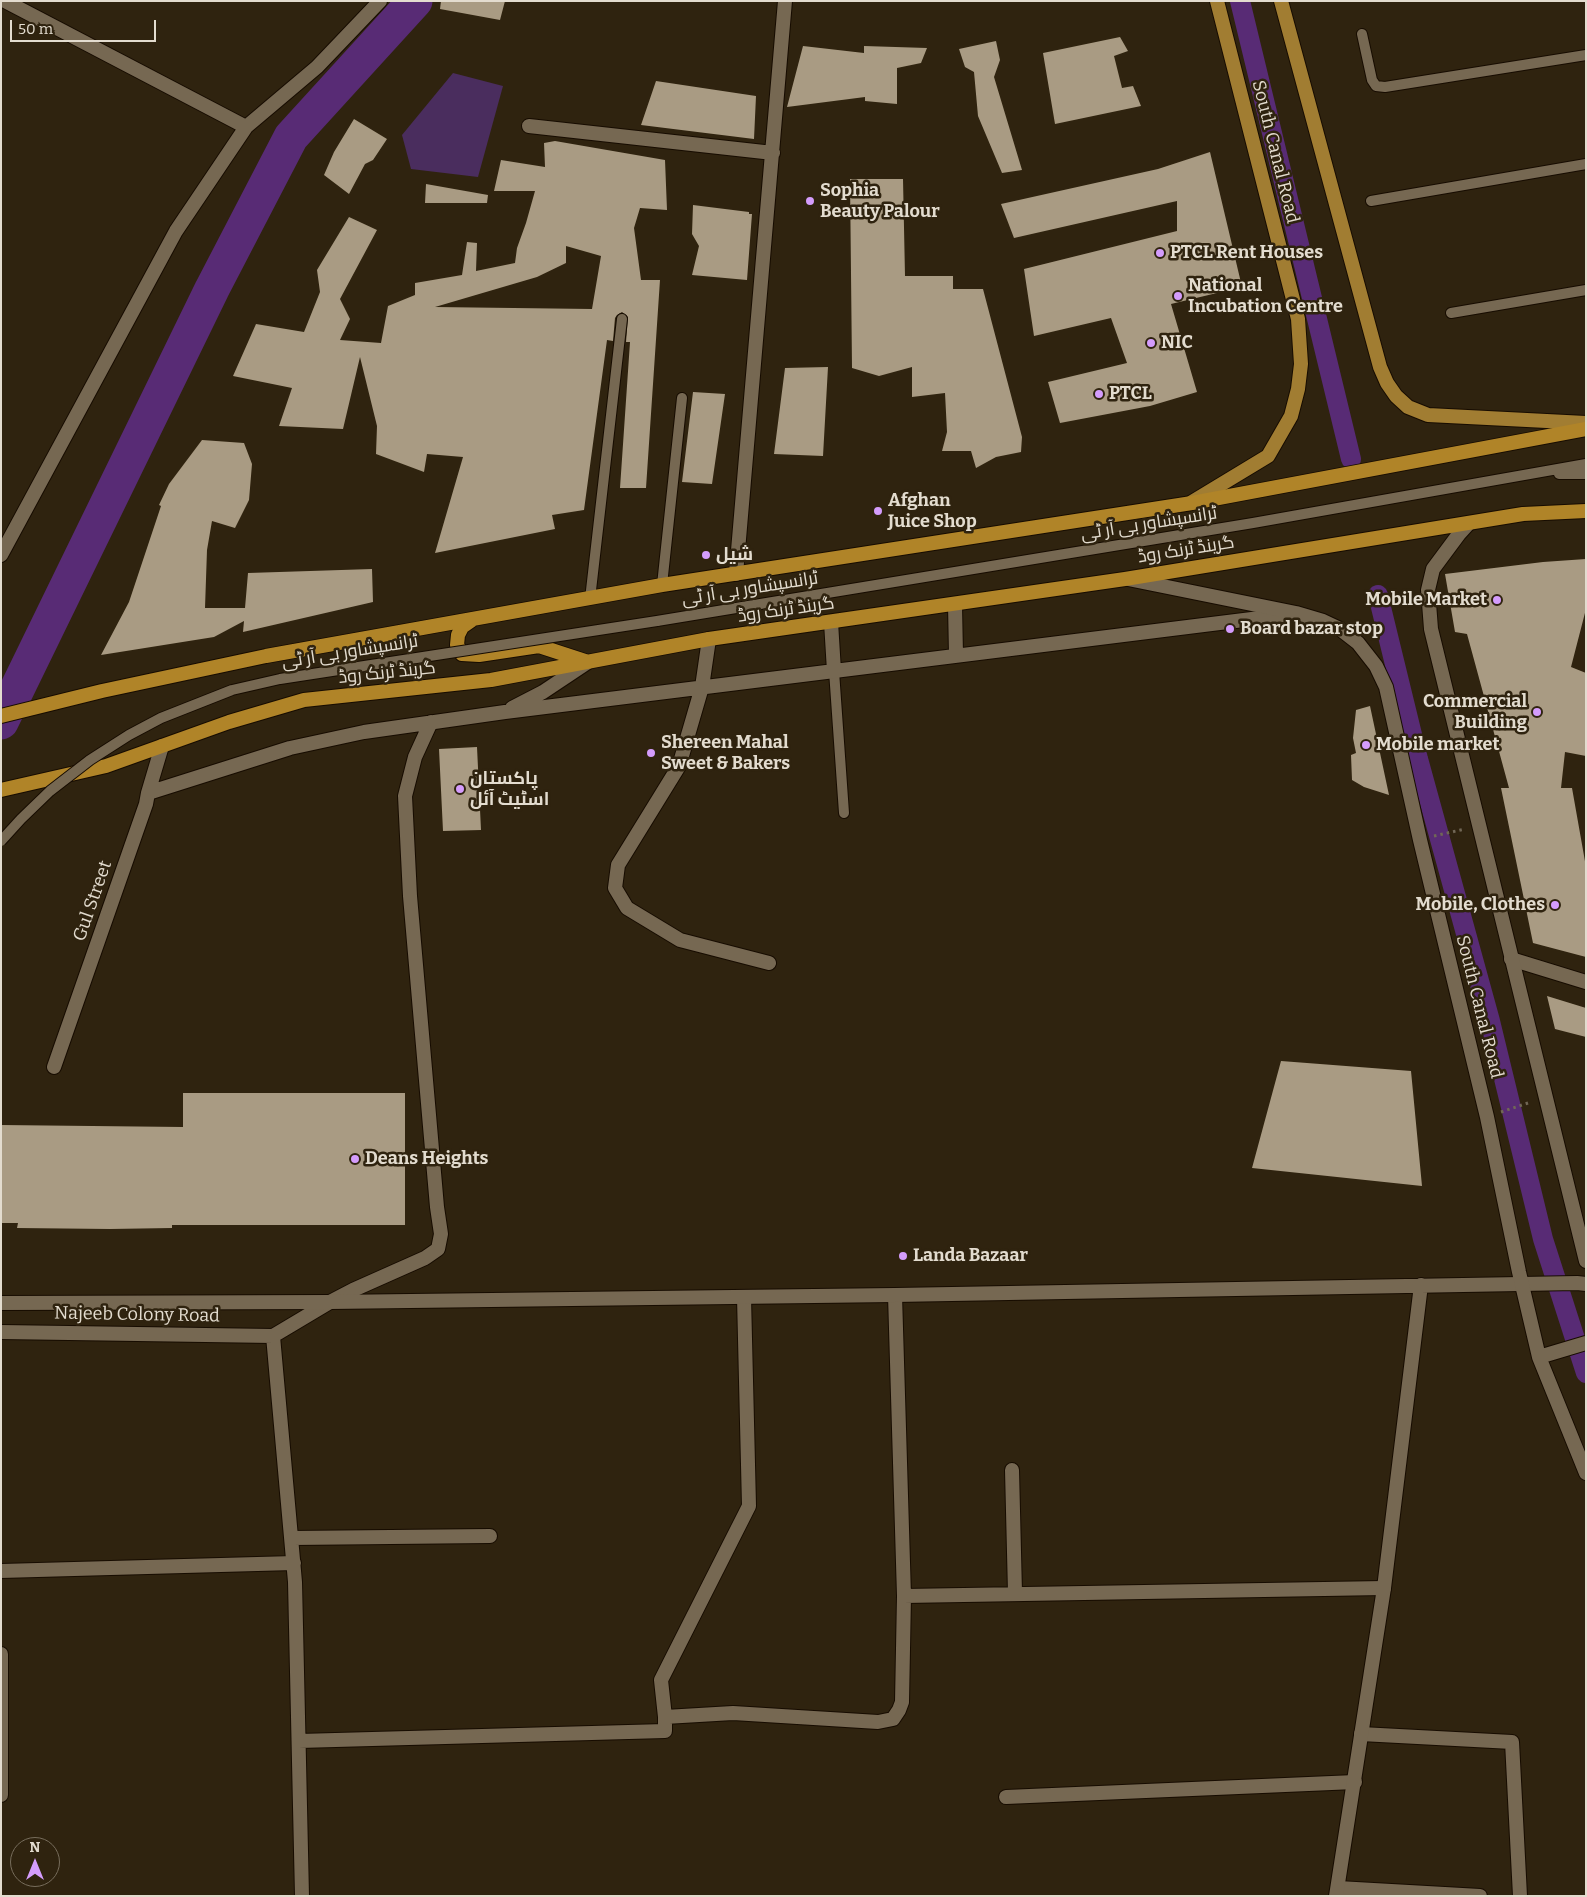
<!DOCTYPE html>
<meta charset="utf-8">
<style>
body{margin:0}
#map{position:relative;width:1587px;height:1897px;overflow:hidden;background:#2f230f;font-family:Bitter,serif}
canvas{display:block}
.frame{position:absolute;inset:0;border:2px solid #e3dccf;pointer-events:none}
.north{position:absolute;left:10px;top:1837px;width:50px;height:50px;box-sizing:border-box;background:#2f230f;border:1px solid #776d5c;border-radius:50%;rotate:0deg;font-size:14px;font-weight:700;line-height:20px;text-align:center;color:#e3dccf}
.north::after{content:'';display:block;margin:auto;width:18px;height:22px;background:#d49cfc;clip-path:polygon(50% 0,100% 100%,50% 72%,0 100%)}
.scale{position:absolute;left:10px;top:20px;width:146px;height:22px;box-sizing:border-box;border:2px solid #e3dccf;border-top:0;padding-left:6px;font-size:15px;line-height:18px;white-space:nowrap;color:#e3dccf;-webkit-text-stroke:4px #2f230f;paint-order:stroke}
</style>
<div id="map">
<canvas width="1587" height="1897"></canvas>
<div class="frame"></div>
<div class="north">N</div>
<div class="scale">50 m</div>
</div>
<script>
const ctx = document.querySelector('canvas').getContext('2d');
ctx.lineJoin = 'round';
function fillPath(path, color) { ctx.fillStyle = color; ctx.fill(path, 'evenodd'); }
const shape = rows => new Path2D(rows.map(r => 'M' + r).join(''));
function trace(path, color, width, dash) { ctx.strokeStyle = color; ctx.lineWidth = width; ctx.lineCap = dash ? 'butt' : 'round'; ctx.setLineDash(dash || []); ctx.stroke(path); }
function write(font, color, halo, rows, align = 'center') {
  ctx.font = font + ' Bitter,Cairo,serif'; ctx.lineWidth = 5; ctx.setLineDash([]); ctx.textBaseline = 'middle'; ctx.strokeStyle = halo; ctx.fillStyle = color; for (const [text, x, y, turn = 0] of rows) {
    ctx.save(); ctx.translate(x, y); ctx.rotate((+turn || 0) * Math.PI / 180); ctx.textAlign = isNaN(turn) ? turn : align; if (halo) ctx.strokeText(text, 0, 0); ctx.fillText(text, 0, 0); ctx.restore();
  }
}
const green = shape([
 [453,73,503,86,478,177,411,169,402,135]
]);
const canal = shape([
 [1240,1,1351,459],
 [1378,595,1418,759,1490,1021,1543,1239,1586,1373]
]);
const river = shape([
 [1,722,212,289,291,137,415,1]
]);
const building = shape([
 [441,1,505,1,500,20,440,9],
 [1120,37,1128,51,1114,56,1122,88,1133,86,1141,106,1055,124,1043,53],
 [996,41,1000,60,994,77,1022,170,1002,173,978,116,974,72,965,67,959,49],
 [803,46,864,53,864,46,927,48,921,63,897,68,897,104,865,101,865,97,787,107],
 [656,81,756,96,754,139,641,125],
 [354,119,387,139,373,160,365,164,349,194,324,175,334,152],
 [555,141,665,160,667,210,640,208,634,228,641,280,660,280,646,488,620,488,630,342,626,342,628,317,622,312,617,315,615,318,613,341,607,340,584,510,552,515,555,529,435,553,463,457,427,454,424,472,376,454,377,426,360,357,343,429,279,426,292,388,233,376,256,324,304,332,320,292,317,270,349,217,377,230,340,299,350,319,340,340,381,343,388,306,415,295,415,283,462,275,467,242,477,243,476,271,515,263,517,248,526,223,535,191,494,191,501,160,545,167,544,143],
 [566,246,601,256,592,309,435,307,537,277,566,263],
 [1210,152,1242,287,1171,304,1197,392,1150,406,1060,423,1048,382,1127,363,1111,318,1034,336,1024,269,1177,231,1177,201,1014,238,1001,204,1158,169],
 [850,179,903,179,905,276,953,276,953,289,983,289,1022,437,1021,452,996,457,976,468,971,451,942,451,947,432,945,393,912,397,912,367,879,376,852,368],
 [426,184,488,195,487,203,425,203],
 [693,205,749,212,749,214,752,214,747,280,692,275,699,246,692,234],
 [828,367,823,456,774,454,785,368],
 [693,392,725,394,712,484,682,482],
 [202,440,244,443,252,464,249,500,235,528,212,521,207,550,205,608,245,608,248,573,372,569,373,602,243,632,244,621,214,637,101,655,129,602,161,506,159,505,169,484],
 [1586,559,1586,609,1571,667,1586,673,1586,756,1565,752,1561,788,1572,788,1586,867,1586,957,1533,943,1501,788,1509,788,1467,634,1455,632,1445,574,1543,562],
 [1370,706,1389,795,1364,787,1352,780,1351,755,1356,753,1353,738,1356,710],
 [477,747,481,830,443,831,439,749],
 [1547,996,1586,1008,1586,1037,1555,1029],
 [1281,1061,1411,1071,1422,1186,1252,1168],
 [183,1093,405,1093,405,1225,172,1225,172,1228,110,1229,17,1228,18,1223,1,1223,1,1125,183,1127]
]);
const path = shape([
 [1434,836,1465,829],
 [1501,1112,1531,1102]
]);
const service = shape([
 [1362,34,1372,80,1376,86,1385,87,1586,55],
 [1371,201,1586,164],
 [1451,313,1586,290],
 [1559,474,1586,474],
 [662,585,682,398],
 [590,599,622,319],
 [657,621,1253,523,1586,464],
 [834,671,844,813]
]);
const minor = shape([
 [5,1,246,127],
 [529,126,773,153],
 [1,555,176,231,246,127,317,67,380,1],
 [736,574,785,1],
 [955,605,956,655],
 [831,622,834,671],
 [709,639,702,687,679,766,618,865,615,888,627,908,680,940,769,963],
 [512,708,543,692,588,662],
 [148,793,290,748,364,732,505,712,1292,614],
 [1511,959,1586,982],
 [54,1067,146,804,148,793,162,746],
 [1,1332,273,1336],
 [273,1336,330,1302,353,1290,425,1258,438,1249,441,1234,437,1207,410,896,405,796,415,757,431,722],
 [273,1336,295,1582,302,1896],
 [1012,1470,1015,1593],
 [292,1538,490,1536],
 [1,1571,294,1563],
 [904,1596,1384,1588],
 [1,1654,1,1795],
 [665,1717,661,1680,749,1506,744,1297],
 [1361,1734,1512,1742,1520,1896],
 [299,1741,665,1731,665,1717,733,1713,878,1722,893,1719,899,1710,902,1702,904,1596,895,1295],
 [1006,1797,1355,1782],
 [1338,1888,1480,1896]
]);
const tertiary = shape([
 [1,1303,330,1302,895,1295,1577,1283,1586,1284],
 [1336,1896,1384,1588,1421,1285]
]);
const secondary = shape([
 [1469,523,1459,534,1433,569,1428,590,1431,629,1586,1261],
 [1128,579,1296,613,1323,621,1340,629,1358,643,1376,666,1386,687,1420,840,1487,1117,1519,1272,1539,1357,1586,1473],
 [1539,1357,1586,1343]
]);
const primary = shape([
 [1281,1,1380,367,1387,383,1396,396,1408,407,1428,415,1586,423],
 [1192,502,1268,456,1291,416,1298,389,1301,364,1298,319,1217,1]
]);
const trunk = shape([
 [472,620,462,627,458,635,457,645,462,654,479,655,539,646,585,661],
 [1,716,102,691,266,656,662,585,1192,503,1586,429],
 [1,790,106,766,229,722,304,700,491,680,709,639,1125,579,1523,514,1586,511]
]);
const serviceBridge = shape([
 [1,841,21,819,50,791,90,760,129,735,161,718,232,690,280,679,657,621]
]);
const markers = [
 [810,201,5,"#d49cfc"],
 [1160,253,5,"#d49cfc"],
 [1178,296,5,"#d49cfc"],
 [1151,343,5,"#d49cfc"],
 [1099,394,5,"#d49cfc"],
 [878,511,5,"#d49cfc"],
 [706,555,5,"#d49cfc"],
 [1497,600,5,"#d49cfc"],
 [1230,629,5,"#d49cfc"],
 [1537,712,5,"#d49cfc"],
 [1366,745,5,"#d49cfc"],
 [651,753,5,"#d49cfc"],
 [460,789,5,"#d49cfc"],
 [1555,905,5,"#d49cfc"],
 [355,1159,5,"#d49cfc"],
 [903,1256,5,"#d49cfc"]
];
const streetNames = [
 ["South Canal Road",1275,152,76],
 ["ٹرانسپشاور بی آر ٹی",1149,524,-9],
 ["گرینڈ ٹرنک روڈ",1186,550,-9],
 ["ٹرانسپشاور بی آر ٹی",750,589,-9],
 ["گرینڈ ٹرنک روڈ",786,610,-8],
 ["ٹرانسپشاور بی آر ٹی",350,652,-9],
 ["گرینڈ ٹرنک روڈ",387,673,-6],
 ["Gul Street",93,901,-71],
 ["South Canal Road",1479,1007,76],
 ["Najeeb Colony Road",137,1315,1]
];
const poiNames = [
 ["Sophia",820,191],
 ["Beauty Palour",820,212],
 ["PTCL Rent Houses",1170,253],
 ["National",1188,286],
 ["Incubation Centre",1188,307],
 ["NIC",1161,343],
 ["PTCL",1109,394],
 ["Afghan",888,501],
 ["Juice Shop",888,522],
 ["شیل",716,555],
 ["Mobile Market",1487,600,"right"],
 ["Board bazar stop",1240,629],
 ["Commercial",1527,702,"right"],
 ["Building",1527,723,"right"],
 ["Shereen Mahal",661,743],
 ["Sweet & Bakers",661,764],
 ["Mobile market",1376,745],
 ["پاکستان",470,779],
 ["اسٹیٹ آئل",470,800],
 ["Mobile, Clothes",1545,905,"right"],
 ["Deans Heights",365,1159],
 ["Landa Bazaar",913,1256]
];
fillPath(green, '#4a2d5e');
trace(canal, '#582b75', 20);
trace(river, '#582b75', 35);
fillPath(building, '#a99b83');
trace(service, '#170c00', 12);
trace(minor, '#170c00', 16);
trace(tertiary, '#170c00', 16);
trace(secondary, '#170c00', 16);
trace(primary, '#170c00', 16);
trace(trunk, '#170c00', 16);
trace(path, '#716756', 3, [2.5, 4]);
trace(service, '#766852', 10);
trace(minor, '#766852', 14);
trace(tertiary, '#766852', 14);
trace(secondary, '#766852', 14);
trace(primary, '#a17d32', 14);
trace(trunk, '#b08428', 14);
trace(serviceBridge, '#170c00', 12, []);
trace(serviceBridge, '#766852', 10);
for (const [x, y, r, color] of markers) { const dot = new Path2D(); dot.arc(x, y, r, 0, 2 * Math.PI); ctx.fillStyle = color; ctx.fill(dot); trace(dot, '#2f230f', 2); }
write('18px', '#e3dccf', '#2f230f', streetNames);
write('bold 18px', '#e3dccf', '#2f230f', poiNames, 'left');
</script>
